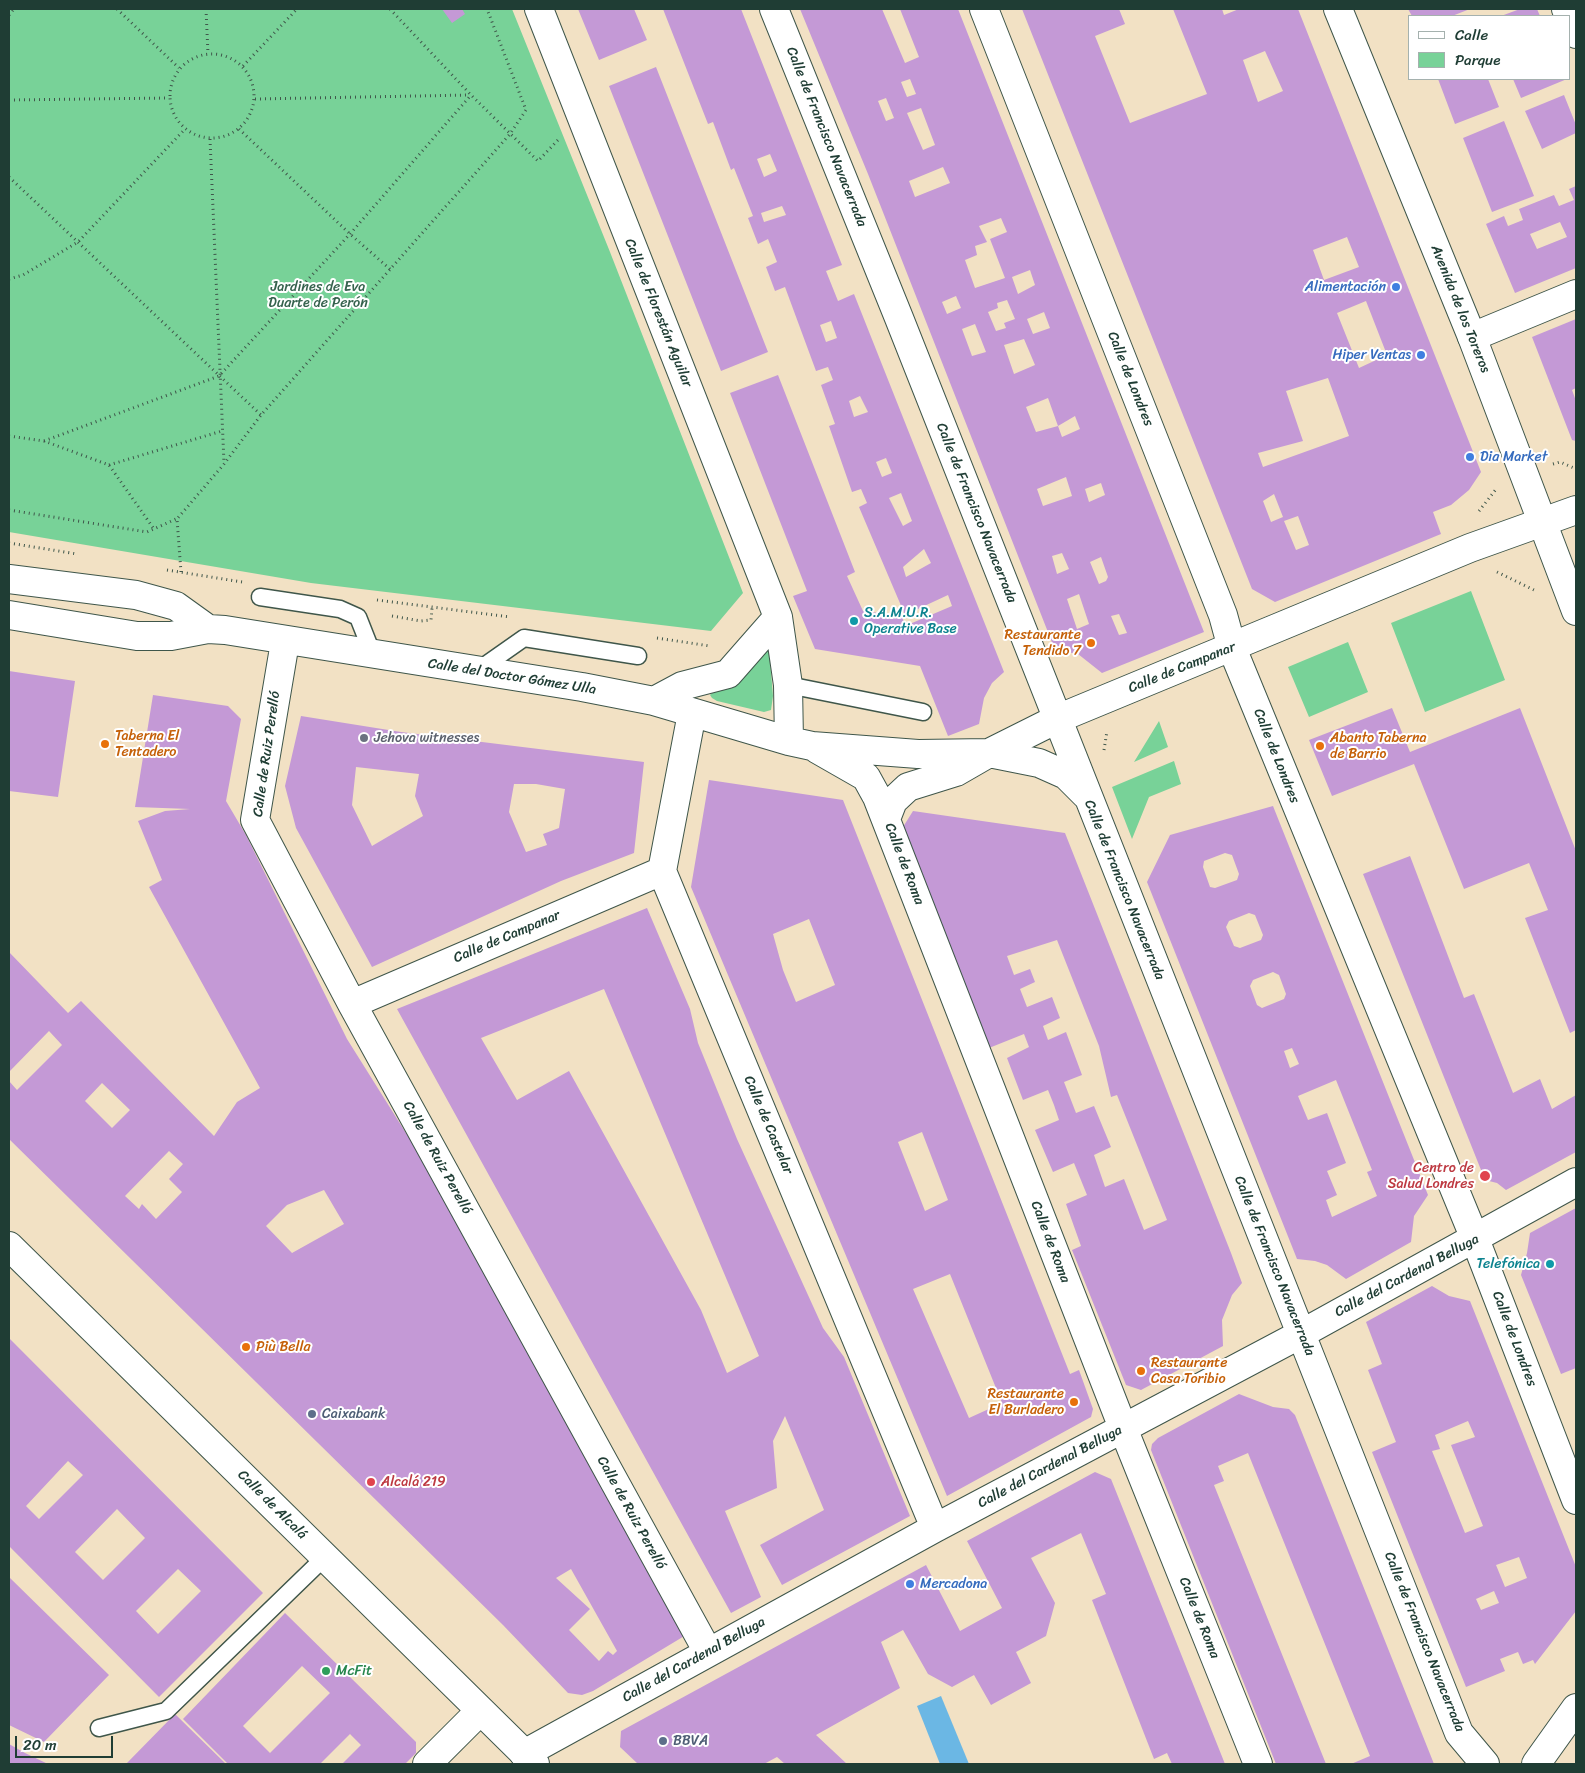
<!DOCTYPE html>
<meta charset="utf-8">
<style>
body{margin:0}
#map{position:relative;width:1585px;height:1773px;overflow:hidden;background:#f2e1c4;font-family:Sriracha,sans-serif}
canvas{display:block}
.frame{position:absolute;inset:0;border:10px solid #1f3d34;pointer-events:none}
.legend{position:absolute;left:1408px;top:15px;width:162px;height:65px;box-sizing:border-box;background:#fff;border:1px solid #a5b1ae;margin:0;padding:6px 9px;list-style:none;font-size:15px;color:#1f3d34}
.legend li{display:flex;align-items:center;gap:10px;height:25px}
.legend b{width:25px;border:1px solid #a5b1ae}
.scale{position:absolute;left:15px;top:1736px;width:98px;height:22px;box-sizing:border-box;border:2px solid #1f3d34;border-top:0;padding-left:6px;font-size:15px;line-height:18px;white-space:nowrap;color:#1f3d34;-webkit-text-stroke:4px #fff;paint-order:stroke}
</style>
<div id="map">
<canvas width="1585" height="1773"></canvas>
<div class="frame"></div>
<ul class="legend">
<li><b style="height:6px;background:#fff"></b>Calle</li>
<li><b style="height:14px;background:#78d298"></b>Parque</li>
</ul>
<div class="scale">20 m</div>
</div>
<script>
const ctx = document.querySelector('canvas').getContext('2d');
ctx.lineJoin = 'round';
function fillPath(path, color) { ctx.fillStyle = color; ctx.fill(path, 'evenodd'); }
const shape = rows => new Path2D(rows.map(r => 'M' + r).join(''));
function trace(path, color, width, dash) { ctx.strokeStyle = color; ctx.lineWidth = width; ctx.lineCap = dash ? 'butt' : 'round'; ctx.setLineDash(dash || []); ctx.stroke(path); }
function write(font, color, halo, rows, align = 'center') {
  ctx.font = font + ' Sriracha,sans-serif'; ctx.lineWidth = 4; ctx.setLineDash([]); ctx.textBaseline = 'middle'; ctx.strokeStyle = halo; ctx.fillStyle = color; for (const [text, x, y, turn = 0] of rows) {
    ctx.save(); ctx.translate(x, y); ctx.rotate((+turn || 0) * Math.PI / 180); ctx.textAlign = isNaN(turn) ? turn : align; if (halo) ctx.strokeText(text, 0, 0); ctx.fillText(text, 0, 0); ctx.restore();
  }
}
const green = shape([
 [9,9,512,9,610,252,743,593,711,631,311,583,9,532],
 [1471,591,1505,680,1425,712,1391,623],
 [1348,642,1368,692,1309,717,1288,667],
 [769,648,773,696,771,710,764,712,717,701,712,698,710,695,714,691],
 [1159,721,1168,747,1134,762],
 [1174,761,1181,784,1149,797,1132,839,1112,787]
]);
const water = shape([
 [941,1696,969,1764,940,1764,917,1706]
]);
const building = shape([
 [442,9,462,9,465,14,452,23],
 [578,9,634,9,647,40,599,60],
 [663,9,741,9,842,265,826,271,838,301,854,294,1004,672,992,683,984,698,979,724,948,736,920,666,815,649,793,596,807,591,730,393,778,375,855,572,847,576,863,611,902,616,905,626,952,606,948,595,905,615,859,507,867,503,861,489,852,492,829,426,835,424,821,385,833,380,828,367,816,371,785,287,775,291,766,267,777,262,768,239,758,244,748,218,753,216,734,168,731,170,713,122,708,124],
 [770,154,777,171,764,177,757,159],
 [782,206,786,215,764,222,761,213],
 [831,321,837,338,826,342,820,325],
 [860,396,868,412,854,417,849,401],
 [886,458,892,473,882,477,876,462],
 [901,493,912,521,903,526,889,498],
 [924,549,931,563,906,577,903,567],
 [800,9,882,9,905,63,919,57,900,9,958,9,1204,632,1102,673,1078,654,1055,650,868,174],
 [910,79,916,94,907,97,901,82],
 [886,98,894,118,886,121,878,101],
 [921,108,935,145,923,150,907,113],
 [943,167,950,183,915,197,909,181],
 [1001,218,1007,232,990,239,1005,278,975,288,965,260,977,255,975,246,987,242,979,226],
 [1030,270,1035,285,1018,294,1012,277],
 [956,296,961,308,947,314,942,302],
 [1007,300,1015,319,1004,323,1006,328,996,331,988,312,998,308,997,303],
 [1044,312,1050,328,1033,334,1027,319],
 [975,324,986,352,972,356,962,329],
 [1024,339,1035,365,1014,374,1004,345],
 [1048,398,1058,426,1075,416,1080,429,1062,437,1058,426,1036,432,1026,407],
 [1066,477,1072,496,1043,506,1037,489],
 [1101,483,1105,495,1089,502,1085,489],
 [1062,553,1069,569,1057,574,1052,556],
 [1101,557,1108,577,1106,581,1099,584,1090,562],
 [1079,594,1089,624,1077,629,1067,599],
 [1119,614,1127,633,1119,635,1111,616],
 [1022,9,1119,9,1125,24,1095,36,1130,123,1207,94,1173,9,1222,9,1224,15,1239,9,1298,9,1481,472,1469,490,1451,505,1433,512,1441,534,1275,602,1252,589],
 [1265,51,1283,91,1258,102,1243,60],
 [1347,237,1359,267,1324,280,1313,250],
 [1366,301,1387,355,1359,368,1337,313],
 [1328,378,1349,436,1263,467,1258,453,1303,441,1286,391],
 [1274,494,1283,517,1271,522,1263,501],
 [1298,516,1309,545,1296,550,1284,521],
 [1408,9,1470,9,1452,16,1412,16],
 [1520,9,1537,9,1540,16,1501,16],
 [656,67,768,352,721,371,609,86],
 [1438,79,1488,79,1499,107,1455,124],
 [1513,79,1567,79,1521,98],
 [1564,95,1576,125,1576,133,1542,149,1525,111],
 [1504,121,1534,196,1492,212,1463,138],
 [1576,186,1576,268,1515,293,1486,224,1504,216,1508,226,1523,220,1519,209,1554,195,1559,206,1574,200,1569,189],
 [1560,222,1567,237,1537,249,1530,234],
 [1576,319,1576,388,1572,390,1576,401,1576,441,1572,440,1532,337],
 [9,671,75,681,58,797,9,791],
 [153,695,228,706,241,719,226,801,246,835,347,1039,431,1173,686,1635,593,1691,582,1695,568,1693,503,1625,9,1139,9,1081,17,1090,62,1045,49,1031,9,1072,9,952,68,1013,81,1001,214,1136,237,1102,260,1088,149,887,162,880,138,821,165,811,190,809,135,807],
 [102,1083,130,1110,112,1128,85,1101],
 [169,1151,183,1164,169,1179,182,1192,156,1219,142,1204,139,1209,125,1196],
 [324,1190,344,1224,292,1253,266,1226,287,1205],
 [571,1569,617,1651,613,1655,608,1651,599,1661,569,1630,590,1609,556,1578],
 [1392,708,1410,752,1520,708,1576,851,1576,1030,1570,1033,1525,918,1548,910,1529,863,1464,889,1414,764,1332,796,1309,740],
 [301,716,401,732,644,762,634,853,561,881,372,967,296,828,285,786],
 [356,767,419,774,415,796,423,816,372,846,352,805],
 [514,784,536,784,565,789,559,828,543,834,547,845,526,852,509,812],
 [709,780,843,800,1070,1374,1079,1370,1093,1409,1091,1417,947,1496,691,887],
 [809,919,835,985,796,1002,783,970,773,934],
 [922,1132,948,1200,925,1211,898,1142],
 [950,1274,1002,1403,969,1418,913,1289],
 [1273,806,1428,1195,1414,1216,1411,1242,1346,1279,1327,1265,1315,1261,1297,1259,1147,882,1170,835],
 [1225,853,1232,855,1239,874,1237,880,1215,888,1210,887,1203,867,1204,861],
 [1249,913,1255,915,1263,935,1261,940,1240,948,1234,946,1226,927,1229,921],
 [1273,972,1279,975,1286,994,1284,999,1262,1008,1257,1005,1250,986,1253,980],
 [1292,1048,1299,1064,1290,1068,1284,1051],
 [1336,1080,1372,1170,1367,1172,1377,1196,1332,1217,1326,1200,1337,1195,1327,1171,1346,1163,1327,1113,1308,1120,1298,1096],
 [913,811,1065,833,1231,1253,1242,1283,1232,1295,1222,1320,1223,1346,1141,1390,1126,1385,1072,1250,1081,1246,1066,1204,1087,1195,1074,1163,1053,1172,1035,1130,1059,1120,1054,1105,1048,1090,1023,1100,1007,1058,1029,1047,1024,1034,989,1048,903,827],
 [1057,940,1099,1046,1111,1097,1117,1095,1167,1220,1144,1230,1124,1179,1105,1187,1094,1155,1111,1147,1094,1106,1076,1113,1064,1082,1082,1075,1066,1032,1048,1040,1043,1026,1060,1018,1052,997,1027,1007,1020,989,1035,982,1030,969,1014,975,1007,956],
 [1410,856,1464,998,1474,994,1513,1093,1540,1079,1552,1109,1576,1095,1576,1152,1506,1190,1497,1183,1485,1180,1363,874],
 [647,908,690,1009,698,1043,737,1139,823,1328,844,1357,910,1516,782,1585,760,1545,824,1510,785,1416,773,1441,777,1488,725,1511,761,1597,731,1613,397,1009],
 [604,989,759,1356,727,1373,701,1310,569,1071,517,1100,481,1038],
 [1576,1208,1576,1368,1561,1374,1521,1275,1527,1253,1530,1233],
 [1432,1286,1449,1296,1470,1301,1576,1567,1576,1611,1535,1664,1533,1660,1523,1664,1518,1652,1500,1659,1505,1671,1466,1687,1372,1452,1396,1442,1368,1370,1382,1364,1366,1322],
 [1468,1421,1475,1437,1451,1445,1483,1526,1465,1533,1432,1451,1440,1449,1435,1435],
 [1519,1557,1527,1578,1505,1587,1496,1565],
 [1494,1591,1499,1603,1481,1610,1476,1599],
 [9,1338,263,1593,159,1697,9,1546],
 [68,1461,83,1475,39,1519,26,1506],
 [117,1509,145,1538,103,1580,75,1552],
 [178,1569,201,1591,158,1634,136,1611],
 [1239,1394,1273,1407,1289,1409,1295,1415,1434,1764,1351,1764,1370,1756,1248,1453,1218,1466,1224,1481,1214,1485,1326,1764,1276,1764,1151,1450,1152,1444,1158,1438],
 [1095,1472,1111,1479,1225,1764,1172,1764,1167,1753,1154,1759,1092,1600,1106,1594,1081,1533,1031,1558,1055,1603,1046,1636,1016,1652,1031,1683,991,1705,974,1675,952,1687,928,1674,903,1630,881,1642,900,1688,816,1735,847,1764,785,1764,777,1757,764,1764,638,1764,620,1747,621,1731,926,1565,960,1631,1002,1608,967,1541],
 [9,1577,109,1675,44,1742,9,1725],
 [285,1613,416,1742,416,1753,405,1764,342,1764,361,1745,350,1734,320,1764,228,1764,183,1719],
 [302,1666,330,1693,270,1753,243,1726],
 [175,1714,226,1764,126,1764],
 [9,1744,25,1753,48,1764,9,1764]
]);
const path = shape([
 [117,9,179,68],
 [206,9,208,54],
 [390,9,471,95,538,161,558,140],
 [9,15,14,9],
 '170 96a42 42 0 1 1 84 0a42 42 0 1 1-84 0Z',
 [243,66,297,9],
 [255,99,470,95],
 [9,100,169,98],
 [239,129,350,234,391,270],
 [210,139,224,463],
 [9,177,261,415],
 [9,279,23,275,78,242,185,129],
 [9,436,44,441,109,465,154,529],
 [44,441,219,376,350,234,471,95],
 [1553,464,1560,462,1576,469],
 [109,465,222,431],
 [9,510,147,532,176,519],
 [1479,511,1497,488],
 [9,543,77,554],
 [167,570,242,582],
 [181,572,177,519,224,464,261,415,510,134,526,110,487,9],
 [1497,572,1534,590],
 [377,600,510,617],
 [392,616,421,621,431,620,432,608],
 [657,638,710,646],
 [1104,750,1107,731]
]);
const lane = shape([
 [260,597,340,609,358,617,373,655],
 [477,671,524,638,638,656],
 [788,685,923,712],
 [99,1728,166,1711,325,1557]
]);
const street = shape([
 [539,9,778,617,728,674,682,686,654,701],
 [774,9,899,318,1459,1733,1485,1764],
 [984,9,1223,615,1232,648,1475,1239,1576,1500],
 [1566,9,1576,34],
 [1472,337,1576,294],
 [9,579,136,595,176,606,208,629],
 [9,615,137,636,171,636,208,629,225,630,582,687,654,701,789,741,812,746,918,754,989,753,1057,719,1470,548,1576,510],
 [778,617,788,685,789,741],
 [285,642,255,820,352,1004,708,1652],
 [692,713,662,871,935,1528],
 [817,749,866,777,877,797,1123,1428,1258,1764],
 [886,819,893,801,908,787,956,772,989,753,1039,763,1066,775,1086,795],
 [352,1004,662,871],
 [524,1754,935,1528,1301,1334,1576,1182],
 [427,1764,480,1711]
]);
const secondary = shape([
 [1338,9,1472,337,1576,611],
 [1536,1764,1576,1708]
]);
const primary = shape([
 [9,1246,535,1764]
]);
const markers = [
 [1396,287,5,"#3f7fe0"],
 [1421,355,5,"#3f7fe0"],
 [1470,457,5,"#3f7fe0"],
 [854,621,5,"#0f9aa8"],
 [1091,643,5,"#e8710a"],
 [364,738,5,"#6b7280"],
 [105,744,5,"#e8710a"],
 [1320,746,5,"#e8710a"],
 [1485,1176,6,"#e0444e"],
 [1550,1264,5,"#0f9aa8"],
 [246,1347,5,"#e8710a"],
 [1141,1371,5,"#e8710a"],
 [1074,1402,5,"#e8710a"],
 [312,1414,5,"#5c6f8a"],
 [371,1482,5,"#e0444e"],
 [910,1584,5,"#3f7fe0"],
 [326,1671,5,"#2e9e5b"],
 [663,1741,5,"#5c6f8a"]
];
const streetNames = [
 ["Calle de Francisco Navacerrada",826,137,68],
 ["Avenida de los Toreros",1460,309,68],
 ["Calle de Florestán Aguilar",658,313,68],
 ["Calle de Londres",1130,379,68],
 ["Calle de Francisco Navacerrada",976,513,68],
 ["Calle de Campanar",1182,668,-22],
 ["Calle del Doctor Gómez Ulla",512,677,9],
 ["Calle de Ruiz Perelló",267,754,-82],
 ["Calle de Londres",1276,756,68],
 ["Calle de Roma",904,864,69],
 ["Calle de Francisco Navacerrada",1124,890,68],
 ["Calle de Campanar",507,937,-23],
 ["Calle de Castelar",768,1125,67],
 ["Calle de Ruiz Perelló",437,1158,61],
 ["Calle de Roma",1050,1242,69],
 ["Calle de Francisco Navacerrada",1274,1266,68],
 ["Calle del Cardenal Belluga",1407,1276,-28],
 ["Calle de Londres",1514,1339,69],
 ["Calle del Cardenal Belluga",1050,1467,-28],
 ["Calle de Alcalá",272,1505,45],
 ["Calle de Ruiz Perelló",631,1513,61],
 ["Calle de Roma",1199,1618,68],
 ["Calle de Francisco Navacerrada",1424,1642,68],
 ["Calle del Cardenal Belluga",694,1660,-29]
];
const parkNames = [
 ["Jardines de Eva",318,287],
 ["Duarte de Perón",318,303]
];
const shopNames = [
 ["Alimentación",1386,287],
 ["Hiper Ventas",1411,355],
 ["Dia Market",1480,457,"left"],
 ["Mercadona",920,1584,"left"]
];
const cultureNames = [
 ["S.A.M.U.R.",864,613],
 ["Operative Base",864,629],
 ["Telefónica",1540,1264,"right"]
];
const foodNames = [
 ["Restaurante",1081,635,"right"],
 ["Tendido 7",1081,651,"right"],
 ["Taberna El",115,736],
 ["Tentadero",115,752],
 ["Abanto Taberna",1330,738],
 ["de Barrio",1330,754],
 ["Più Bella",256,1347],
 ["Restaurante",1151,1363],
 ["Casa Toribio",1151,1379],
 ["Restaurante",1064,1394,"right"],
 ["El Burladero",1064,1410,"right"]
];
const worshipNames = [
 ["Jehova witnesses",374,738]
];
const healthNames = [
 ["Centro de",1474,1168],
 ["Salud Londres",1474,1184],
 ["Alcalá 219",381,1482,"left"]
];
const serviceNames = [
 ["Caixabank",322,1414],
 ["BBVA",673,1741]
];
const leisureNames = [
 ["McFit",336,1671]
];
fillPath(green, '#78d298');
fillPath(water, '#6bb7e4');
fillPath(building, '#c499d6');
trace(lane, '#3f564a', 19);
trace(street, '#3f564a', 30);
trace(secondary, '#3f564a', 30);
trace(primary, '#3f564a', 30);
trace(path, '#3f564a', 3, [1, 4]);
trace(lane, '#fff', 16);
trace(street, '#fff', 28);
trace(secondary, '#fff', 28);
trace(primary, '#fff', 28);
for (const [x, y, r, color] of markers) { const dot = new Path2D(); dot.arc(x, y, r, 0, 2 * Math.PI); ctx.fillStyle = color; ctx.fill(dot); trace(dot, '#fff', 2); }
write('14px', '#1f3d34', '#fff', streetNames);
write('14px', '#35624d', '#fff', parkNames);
write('14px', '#366cbe', '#fff', shopNames, 'right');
write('14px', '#0d838f', '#fff', cultureNames, 'left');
write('14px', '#c56008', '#fff', foodNames, 'left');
write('14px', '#5b616d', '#fff', worshipNames, 'left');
write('14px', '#be3a42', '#fff', healthNames, 'right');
write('14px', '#4e5e75', '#fff', serviceNames, 'left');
write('14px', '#27864d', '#fff', leisureNames, 'left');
</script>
